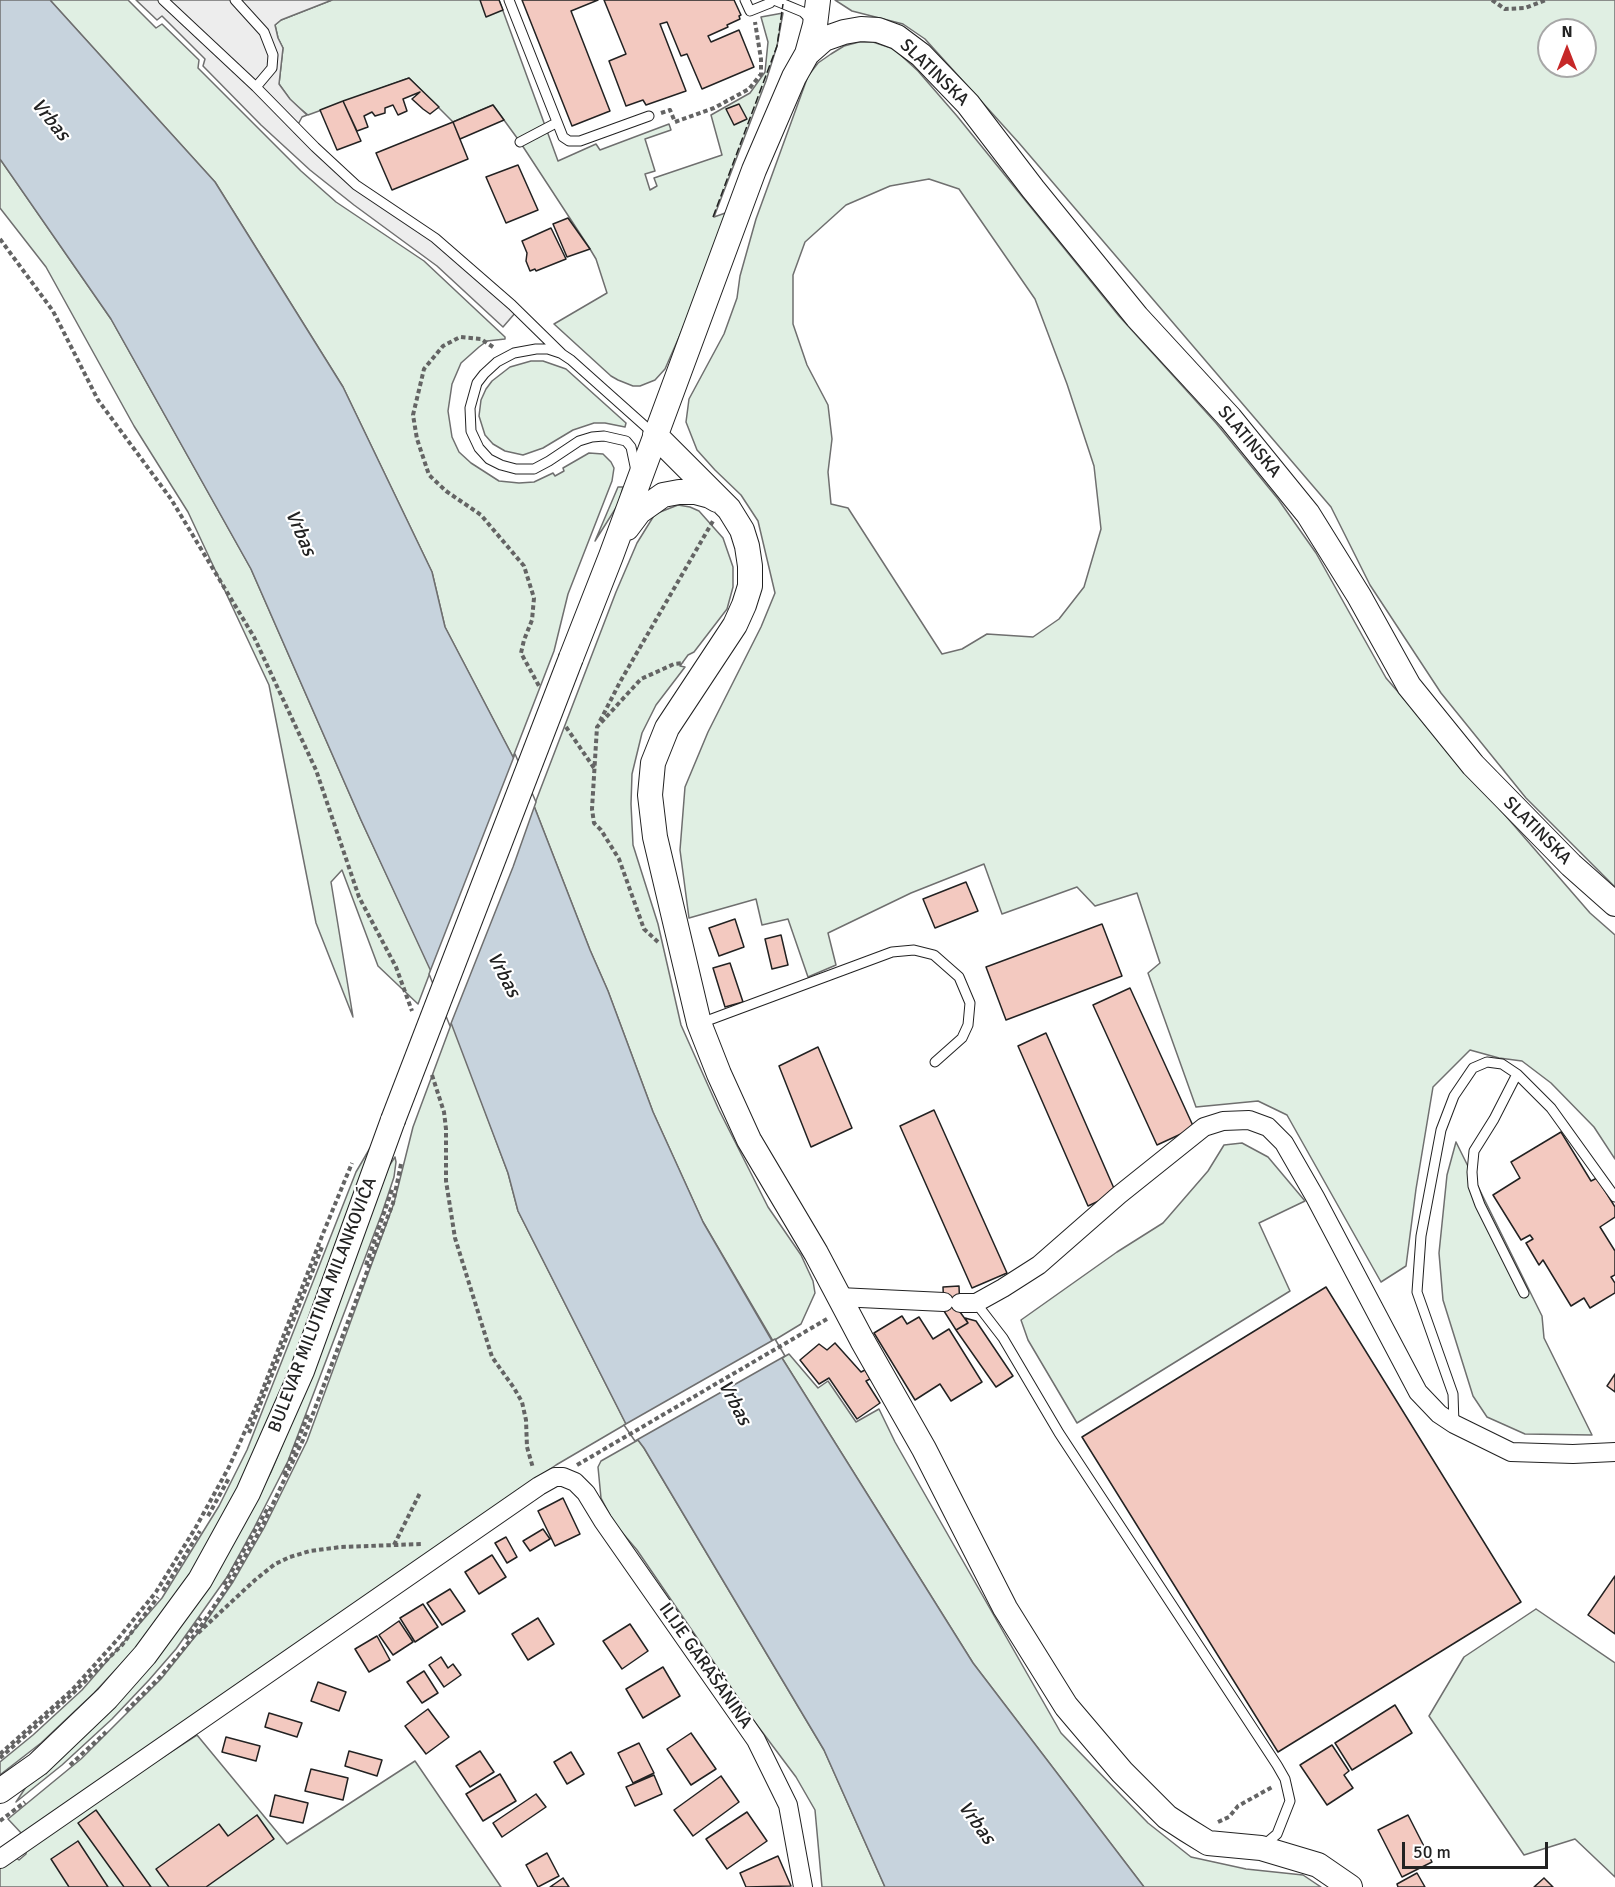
<!DOCTYPE html>
<meta charset="utf-8">
<style>
body{margin:0}
#map{position:relative;width:1615px;height:1887px;overflow:hidden;background:#fff;font-family:Signika,sans-serif}
canvas{display:block}
.north{position:absolute;left:1537px;top:18px;width:60px;height:60px;box-sizing:border-box;background:#fff;border:2px solid #a7a7a7;border-radius:50%;rotate:0deg;font-size:16px;font-weight:700;line-height:24px;text-align:center;color:#222}
.north::after{content:'';display:block;margin:auto;width:21px;height:27px;background:#c62828;clip-path:polygon(50% 0,100% 100%,50% 72%,0 100%)}
.scale{position:absolute;left:1402px;top:1842px;width:146px;height:27px;box-sizing:border-box;border:3px solid #222;border-top:0;padding-left:8px;font-size:18px;line-height:21px;white-space:nowrap;color:#222;-webkit-text-stroke:4px #fff;paint-order:stroke}
</style>
<div id="map">
<canvas width="1615" height="1887"></canvas>
<div class="north">N</div>
<div class="scale">50 m</div>
</div>
<script>
const ctx = document.querySelector('canvas').getContext('2d');
ctx.lineJoin = 'round';
function fillPath(path, color) { ctx.fillStyle = color; ctx.fill(path, 'evenodd'); }
const shape = rows => new Path2D(rows.map(r => 'M' + r).join(''));
function trace(path, color, width, dash) { ctx.strokeStyle = color; ctx.lineWidth = width; ctx.lineCap = dash ? 'butt' : 'round'; ctx.setLineDash(dash || []); ctx.stroke(path); }
function write(font, color, halo, rows, align = 'center') {
  ctx.font = font + ' Signika,sans-serif'; ctx.lineWidth = 4.5; ctx.setLineDash([]); ctx.textBaseline = 'middle'; ctx.strokeStyle = halo; ctx.fillStyle = color; for (const [text, x, y, turn = 0] of rows) {
    ctx.save(); ctx.translate(x, y); ctx.rotate((+turn || 0) * Math.PI / 180); ctx.textAlign = isNaN(turn) ? turn : align; if (halo) ctx.strokeText(text, 0, 0); ctx.fillText(text, 0, 0); ctx.restore();
  }
}
const green = shape([
 [50,0,128,0,156,28,162,24,199,60,198,68,301,171,336,202,424,261,505,337,505,339,487,341,479,347,461,363,452,384,448,411,452,437,459,452,471,463,499,481,519,483,534,482,553,473,555,476,564,471,563,468,589,453,603,454,611,462,614,468,612,481,568,594,554,651,513,757,445,627,432,572,343,387,215,182,50,0],
 [332,0,499,0,558,161,596,144,600,150,669,124,671,130,645,139,655,171,645,174,650,190,657,186,654,178,722,155,711,115,750,93,765,72,768,42,761,17,783,13,777,46,766,81,714,217,731,211,683,328,665,369,655,380,640,386,633,386,618,380,611,376,554,324,607,293,596,259,590,249,520,142,493,105,453,122,409,78,308,115,291,101,279,84,283,48,278,38,275,25,281,20,332,0],
 [835,0,1615,0,1615,887,1526,798,1441,693,1370,585,1331,507,1019,143,925,39,903,24,852,11,835,0],
 [1549,30,1585,30,1585,66,1549,66,1549,30],
 [859,42,873,42,894,49,918,71,957,116,1119,316,1216,423,1278,499,1316,553,1386,678,1590,913,1615,935,1615,1159,1594,1127,1551,1083,1522,1061,1499,1058,1470,1050,1433,1087,1416,1189,1406,1266,1381,1282,1287,1115,1258,1101,1196,1107,1148,973,1160,963,1137,893,1095,906,1077,887,1002,914,984,864,911,893,828,933,836,965,808,977,788,919,762,925,756,899,689,918,680,850,685,787,708,732,761,627,775,593,758,521,741,495,715,470,697,450,686,422,689,399,724,334,737,298,740,276,756,219,808,76,818,63,831,54,844,46,859,42],
 [929,179,959,189,1035,299,1067,384,1094,466,1101,529,1084,587,1059,619,1033,637,987,634,962,649,942,654,848,508,831,504,828,472,832,439,828,405,807,365,793,324,793,275,805,242,846,205,890,186,929,179],
 [0,159,111,319,251,569,361,820,431,970,418,1004,378,966,342,870,331,882,353,1017,316,923,269,685,188,512,134,426,46,267,0,208,0,159],
 [531,361,543,361,566,369,626,423,625,427,605,423,594,423,573,430,543,448,523,455,505,451,493,444,485,435,479,416,481,400,486,389,492,381,510,367,531,361],
 [618,487,623,487,619,503,595,541,618,487],
 [678,505,690,507,699,511,723,538,733,567,733,587,727,609,694,652,688,655,680,666,685,667,656,705,642,733,632,774,631,804,633,845,658,924,681,1025,719,1110,768,1207,801,1255,813,1281,815,1293,801,1324,773,1341,703,1222,653,1112,608,991,590,950,534,806,616,592,637,543,655,514,678,505],
 [452,1022,508,1173,518,1211,626,1424,556,1465,23,1835,8,1819,81,1759,161,1679,198,1633,233,1582,264,1528,307,1441,394,1203,413,1127,452,1022],
 [1456,1142,1542,1316,1544,1338,1592,1435,1525,1434,1487,1417,1473,1396,1443,1300,1439,1253,1447,1175,1456,1142],
 [1242,1143,1268,1157,1305,1201,1259,1223,1290,1291,1077,1423,1028,1340,1021,1320,1117,1252,1163,1223,1208,1171,1224,1145,1242,1143],
 [370,1148,372,1148,314,1309,254,1460,201,1558,174,1599,145,1638,94,1693,41,1743,0,1775,0,1762,33,1735,82,1690,162,1598,219,1506,247,1450,356,1172,370,1148],
 [395,1157,396,1162,394,1177,382,1213,288,1461,254,1528,227,1577,176,1649,149,1680,112,1719,62,1765,16,1802,32,1778,244,1524,271,1472,293,1419,389,1166,395,1157],
 [789,1354,818,1388,828,1381,856,1422,879,1409,895,1442,1061,1733,1148,1823,1191,1857,1246,1869,1303,1875,1321,1887,1144,1887,973,1663,782,1358,789,1354],
 [638,1440,644,1448,824,1750,885,1887,822,1887,815,1810,796,1777,754,1721,637,1550,614,1523,601,1498,598,1467,601,1461,638,1440],
 [1536,1609,1615,1663,1615,1877,1575,1839,1524,1855,1429,1716,1464,1657,1536,1609],
 [197,1735,287,1844,415,1761,501,1887,0,1887,0,1862,16,1858,19,1860,26,1854,26,1851,30,1843,197,1735]
]);
const parking = shape([
 [136,0,332,0,281,20,275,25,278,38,283,48,279,84,290,99,307,115,302,117,294,132,350,183,431,238,516,312,503,327,437,266,354,205,310,170,261,125,203,66,205,59,162,16,157,20,136,0]
]);
const water = shape([
 [0,0,50,0,215,182,343,387,432,572,445,627,513,757,534,806,590,950,608,991,653,1112,703,1222,782,1358,973,1663,1144,1887,885,1887,824,1750,644,1448,626,1424,518,1211,508,1173,434,978,361,820,251,569,111,319,0,159,0,0]
]);
const pier = shape([
 [515,754,536,802,513,867,450,1026,429,974,515,754],
 [775,1339,785,1356,635,1441,624,1425,775,1339]
]);
const building = shape([
 [480,0,499,0,503,10,486,17,480,0],
 [522,0,598,0,571,11,610,111,572,126,522,0],
 [604,0,734,0,741,15,739,16,740,19,727,25,728,27,708,36,711,42,739,30,754,67,702,89,687,54,681,56,667,22,660,24,686,91,646,105,643,100,626,106,609,61,626,54,604,0],
 [409,78,439,107,430,114,423,109,412,99,420,92,403,99,407,111,398,115,393,105,385,108,385,113,375,116,372,112,364,116,368,127,357,131,343,101,409,78],
 [343,101,361,141,337,150,320,110,343,101],
 [739,104,747,119,734,125,726,109,739,104],
 [493,105,504,120,460,139,453,122,493,105],
 [453,122,468,159,392,190,376,153,453,122],
 [518,165,538,210,506,223,486,177,518,165],
 [568,218,590,249,567,257,553,224,568,218],
 [551,228,566,259,536,271,535,269,530,271,526,261,527,253,522,241,551,228],
 [966,882,978,911,935,928,923,899,966,882],
 [735,919,744,947,719,956,709,928,735,919],
 [1102,924,1122,976,1006,1020,986,967,1102,924],
 [781,935,788,965,772,969,765,939,781,935],
 [730,963,743,1002,725,1007,713,968,730,963],
 [1130,988,1194,1128,1157,1145,1093,1005,1130,988],
 [1046,1033,1116,1193,1088,1206,1018,1046,1046,1033],
 [818,1047,852,1128,811,1147,779,1066,818,1047],
 [934,1110,1007,1273,972,1288,900,1126,934,1110],
 [1561,1132,1591,1181,1597,1178,1615,1207,1615,1217,1600,1227,1615,1251,1615,1275,1611,1277,1615,1283,1615,1293,1590,1308,1584,1298,1571,1306,1543,1260,1539,1265,1526,1243,1533,1239,1530,1235,1521,1240,1493,1195,1520,1178,1511,1162,1561,1132],
 [959,1286,960,1312,968,1323,956,1330,944,1311,943,1287,959,1286],
 [1326,1287,1521,1602,1278,1752,1082,1437,1326,1287],
 [902,1316,907,1324,919,1317,933,1339,949,1329,982,1382,951,1401,940,1384,915,1400,874,1333,902,1316],
 [965,1318,976,1321,1013,1376,996,1387,956,1330,968,1323,965,1318],
 [835,1343,861,1372,865,1370,870,1379,866,1381,880,1403,857,1419,829,1378,819,1384,800,1360,819,1344,827,1350,835,1343],
 [1615,1374,1615,1392,1607,1386,1615,1374],
 [563,1498,580,1534,555,1546,538,1511,563,1498],
 [543,1529,550,1539,530,1551,523,1541,543,1529],
 [506,1537,517,1557,507,1563,495,1543,506,1537],
 [492,1555,506,1577,479,1594,465,1572,492,1555],
 [1615,1576,1615,1634,1588,1615,1615,1576],
 [450,1589,465,1611,442,1625,427,1603,450,1589],
 [423,1604,438,1627,415,1642,400,1618,423,1604],
 [538,1618,554,1644,528,1660,512,1634,538,1618],
 [399,1621,413,1642,393,1655,379,1635,399,1621],
 [630,1624,648,1651,622,1669,603,1641,630,1624],
 [377,1636,390,1660,369,1672,355,1649,377,1636],
 [441,1657,448,1668,453,1664,461,1675,444,1687,429,1665,441,1657],
 [663,1667,680,1696,643,1718,626,1689,663,1667],
 [424,1671,438,1693,422,1703,407,1682,424,1671],
 [318,1682,346,1692,339,1711,311,1701,318,1682],
 [1395,1705,1412,1733,1352,1770,1335,1743,1395,1705],
 [428,1709,449,1737,426,1754,405,1726,428,1709],
 [269,1713,302,1723,297,1737,265,1727,269,1713],
 [691,1733,716,1769,691,1785,667,1749,691,1733],
 [226,1737,260,1746,256,1761,222,1752,226,1737],
 [639,1743,654,1773,633,1783,618,1753,639,1743],
 [1332,1745,1349,1771,1344,1775,1353,1788,1327,1805,1300,1765,1332,1745],
 [349,1751,382,1760,377,1776,345,1766,349,1751],
 [480,1751,494,1772,470,1787,456,1766,480,1751],
 [571,1752,584,1774,567,1784,554,1762,571,1752],
 [311,1769,348,1778,343,1800,305,1791,311,1769],
 [500,1774,516,1801,483,1821,466,1794,500,1774],
 [654,1775,662,1794,635,1806,626,1787,654,1775],
 [721,1776,739,1802,693,1836,674,1810,721,1776],
 [536,1794,546,1807,502,1837,493,1823,536,1794],
 [275,1795,308,1803,303,1823,270,1816,275,1795],
 [96,1810,151,1887,124,1887,78,1823,96,1810],
 [747,1812,767,1841,727,1869,706,1839,747,1812],
 [257,1815,274,1839,206,1887,169,1887,156,1869,219,1824,228,1836,257,1815],
 [1408,1815,1432,1862,1402,1877,1378,1830,1408,1815],
 [78,1841,108,1887,69,1887,51,1859,78,1841],
 [547,1853,559,1876,538,1887,526,1865,547,1853],
 [778,1856,791,1886,746,1887,740,1873,778,1856],
 [1417,1873,1425,1887,1398,1887,1397,1884,1417,1873],
 [563,1878,569,1887,550,1887,563,1878],
 [1544,1878,1553,1887,1534,1887,1544,1878]
]);
const path = shape([
 [1492,0,1505,9,1525,8,1546,0],
 [661,113,670,110,675,122,714,108,749,89,761,74,761,59,755,22],
 [0,239,53,311,98,400,171,499,254,637,316,770,359,897,396,967,412,1011],
 [493,347,481,339,460,337,443,346,424,369,413,415,417,439,429,475,446,491,481,515,524,566,534,598,532,620,524,640,521,653,539,686],
 [600,721,620,682,713,521],
 [566,727,594,768],
 [658,942,644,929,619,859,601,830,594,823,592,809,597,727,641,679,674,664,684,663],
 [432,1075,444,1112,446,1129,446,1181,455,1238,492,1357,514,1388,522,1402,526,1420,527,1447,533,1468],
 [366,1265,393,1187],
 [249,1433,322,1247],
 [577,1465,827,1319],
 [284,1475,308,1415],
 [208,1516,229,1478],
 [394,1545,420,1493],
 [224,1585,269,1506],
 [163,1591,200,1531],
 [198,1633,255,1580,275,1564,290,1557,310,1551,341,1547,422,1544],
 [186,1639,201,1618],
 [126,1711,160,1677,197,1632,231,1581,262,1527,303,1440,393,1203,401,1164],
 [0,1754,72,1690,117,1640,156,1592,196,1527,229,1467,258,1402,322,1236,352,1163],
 [0,1758,70,1696,122,1645,158,1597],
 [70,1765,106,1732],
 [0,1821,25,1802],
 [1218,1822,1229,1817,1238,1806,1274,1786]
]);
const lane = shape([
 [163,0,256,87],
 [235,0,264,32,273,55,272,68,256,87,315,147,356,185,435,238,512,305,562,354,571,360,655,435],
 [509,0,563,137,569,141,580,141,649,116],
 [745,0,750,11,770,3,771,0],
 [774,0,803,12,813,22],
 [520,142,556,123],
 [560,353,548,349,536,349,514,353,497,362,484,374,477,383,470,408,471,431,479,448,489,459,501,465,516,469,534,469,549,461,579,441,592,437,604,436,626,441,631,447,636,471],
 [701,1023,892,952,914,950,934,955,959,977,970,1003,968,1025,962,1038,935,1062],
 [1517,1074,1551,1108,1615,1197],
 [976,1303,1003,1338,1059,1433,1277,1765,1285,1779,1290,1801,1277,1834,1264,1845],
 [1454,1424,1453,1394,1417,1292,1421,1236,1441,1130,1454,1096,1473,1068,1487,1062,1502,1064,1517,1074,1494,1119,1474,1151,1472,1172,1473,1186,1480,1205,1524,1293]
]);
const street = shape([
 [839,1297,944,1302],
 [960,1303,976,1303,1003,1288,1039,1265,1119,1195,1204,1127,1223,1121,1249,1120,1268,1127,1284,1143,1315,1197,1418,1392,1439,1414,1454,1424,1511,1452,1573,1454,1615,1452],
 [0,1859,539,1486,555,1477,563,1477,575,1482,586,1493,603,1521,756,1740,788,1805,803,1887]
]);
const secondary = shape([
 [807,54,824,39,844,32,861,29,878,30,897,37,921,55,968,104,1033,189,1137,317,1230,418,1308,514,1359,596,1409,686,1473,765,1571,865,1615,904],
 [655,435,729,509,742,530,747,546,750,566,750,586,744,605,735,625,667,728,653,763,650,795,655,837,699,1023,719,1074,749,1140,816,1253,862,1340,924,1449,1005,1608,1066,1706,1122,1772,1167,1817,1187,1830,1208,1843,1261,1848,1318,1865,1350,1887],
 [627,528,639,512,663,495,679,492,695,492,710,496,717,500],
 [571,658,611,556,754,170,794,77,807,54,815,25,818,0],
 [0,1791,38,1764,107,1698,145,1655,200,1580,248,1493,302,1371,393,1120]
]);
const secondaryBridge = shape([
 [393,1120,571,658]
]);
const fence = shape([
 [713,217,777,46,783,4]
]);
const streetNames = [
 ["SLATINSKA",934,73,44],
 ["SLATINSKA",1249,442,50],
 ["SLATINSKA",1537,831,45],
 ["BULEVAR MILUTINA MILANKOVIĆA",323,1305,-69],
 ["ILIJE GARAŠANINA",705,1666,55]
];
const waterNames = [
 ["Vrbas",50,120,51],
 ["Vrbas",300,533,66],
 ["Vrbas",503,975,62],
 ["Vrbas",734,1403,62],
 ["Vrbas",976,1823,54]
];
fillPath(green, '#e0efe3');
trace(green, '#6f6f6f', 1.5);
fillPath(parking, '#ededed');
trace(parking, '#6f6f6f', 1.5);
fillPath(water, '#c7d3dd');
trace(water, '#6f6f6f', 1.5);
fillPath(pier, '#fff');
trace(pier, '#6f6f6f', 1.5);
fillPath(building, '#f3c9c0');
trace(building, '#222', 1.5);
trace(lane, '#222', 11);
trace(street, '#222', 20);
trace(secondary, '#222', 26);
trace(path, '#646464', 4, [4.5, 3]);
trace(lane, '#fff', 9);
trace(street, '#fff', 18);
trace(secondary, '#fff', 24);
trace(secondaryBridge, '#222', 26, []);
trace(secondaryBridge, '#fff', 24);
trace(fence, '#222', 1.5, [8, 3]);
write('18px', '#222', '#fff', streetNames);
write('italic 20px', '#222', '#fff', waterNames);
</script>
